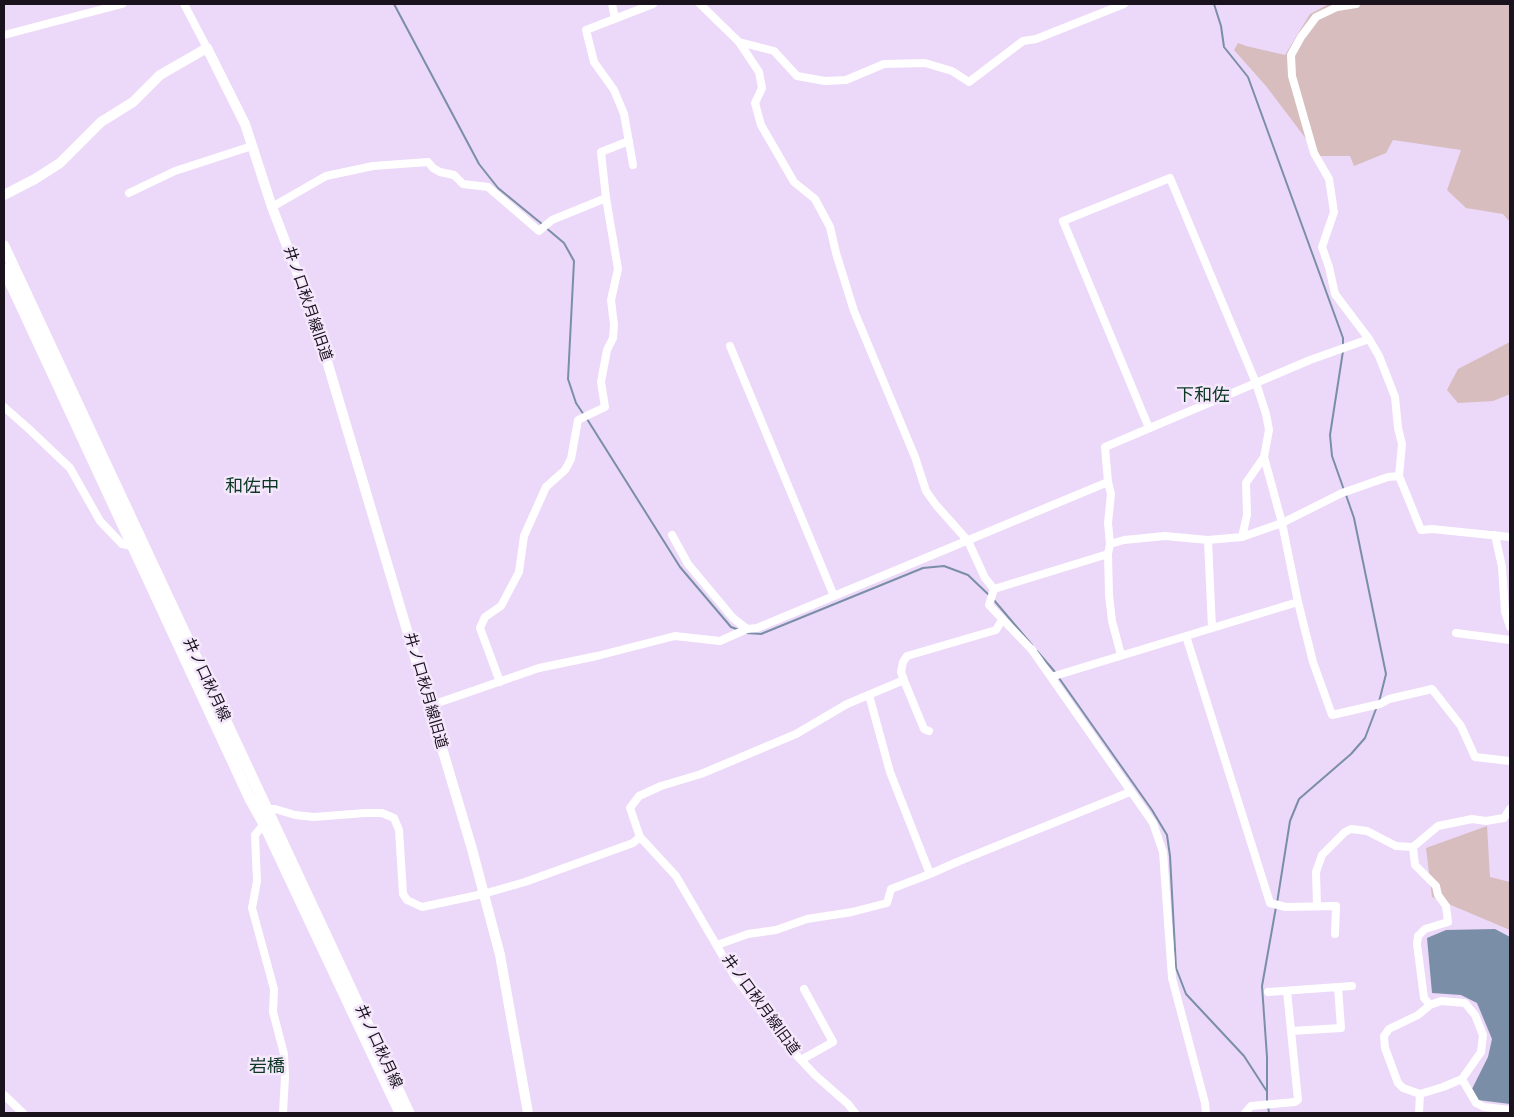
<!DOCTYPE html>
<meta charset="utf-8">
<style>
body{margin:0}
#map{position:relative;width:1514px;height:1117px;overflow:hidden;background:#ecd8f8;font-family:Roboto,sans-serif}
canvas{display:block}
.frame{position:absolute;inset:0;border:5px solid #1a131e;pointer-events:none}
</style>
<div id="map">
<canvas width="1514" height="1117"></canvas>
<div class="frame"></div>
</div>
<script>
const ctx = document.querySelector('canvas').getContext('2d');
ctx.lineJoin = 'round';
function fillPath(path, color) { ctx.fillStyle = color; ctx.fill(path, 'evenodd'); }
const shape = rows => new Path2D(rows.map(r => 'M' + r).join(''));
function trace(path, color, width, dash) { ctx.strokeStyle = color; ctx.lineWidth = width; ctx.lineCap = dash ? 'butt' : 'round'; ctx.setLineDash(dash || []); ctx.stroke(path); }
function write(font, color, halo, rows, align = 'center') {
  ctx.font = font + ' Roboto,"Noto Sans JP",sans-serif'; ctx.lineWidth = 5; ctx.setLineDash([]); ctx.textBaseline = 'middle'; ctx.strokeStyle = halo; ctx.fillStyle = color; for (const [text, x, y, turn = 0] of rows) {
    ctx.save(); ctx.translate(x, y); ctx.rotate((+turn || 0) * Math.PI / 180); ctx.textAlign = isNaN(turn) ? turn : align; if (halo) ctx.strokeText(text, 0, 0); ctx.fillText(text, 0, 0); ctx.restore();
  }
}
const green = shape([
 [1329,4,1510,4,1510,222,1503,214,1466,208,1447,190,1461,150,1393,140,1386,153,1354,166,1350,156,1319,156,1266,86,1234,50,1238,43,1246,46,1285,55,1310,14],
 [1510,342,1510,394,1493,401,1458,403,1447,390,1458,369],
 [1487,826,1490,877,1510,882,1510,930,1432,897,1426,848]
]);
const water = shape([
 [1495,929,1510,937,1510,1104,1478,1100,1472,1089,1488,1057,1492,1039,1477,1003,1461,995,1432,993,1427,938,1446,930]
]);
const stream = shape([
 [394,4,479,164,498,188,542,224],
 [1214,4,1221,26,1224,47,1248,77,1343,338,1343,346],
 [545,227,564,243,574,261,568,379,576,403,584,415],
 [1343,351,1330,435,1332,456,1344,490],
 [587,419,680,567,731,627,739,630],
 [1346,495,1354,518,1386,674,1379,702],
 [993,599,1032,645],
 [746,633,761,634,923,568,944,566,968,575,990,596],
 [1037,651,1055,672],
 [1059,678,1152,810,1167,835,1170,856,1176,968,1186,994,1244,1056,1266,1090],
 [1277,903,1290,821,1299,799,1351,754,1365,738,1376,709],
 [1267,1101,1267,1057,1262,986,1276,907],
 [1268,1106,1269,1113]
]);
const minor = shape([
 [184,4,207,48],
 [612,4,615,19],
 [700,4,739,42,759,72,762,88,755,103,761,125,794,182,815,199,830,227,836,253,854,311,915,457,926,491,936,505,968,541,985,578,994,589],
 [1356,4,1337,7,1316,17,1301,37,1291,55,1292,76,1314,153,1329,179,1334,212,1322,247,1329,267,1335,294,1369,339,1379,356,1395,397,1398,428,1402,444,1399,476,1421,530,1432,529,1510,537],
 [4,35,122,4],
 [739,42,774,51,797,76,825,81,846,80,884,64,925,63,952,71,969,82,1023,41,1036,39,1124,4],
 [633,165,624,114,614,90,594,62,586,30,653,4],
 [129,193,175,171,252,146],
 [272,207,326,176,373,166,428,162,433,168,440,172,454,175,463,184,488,187,539,231,552,220,606,198],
 [730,346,834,596],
 [4,407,29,429,70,468,100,521,122,544,132,546,135,544],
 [1149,428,1063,221,1170,178,1256,383,1266,414,1269,430,1264,457,1282,523,1298,602,1313,662,1332,715,1380,704,1389,699,1432,689,1461,726,1475,757,1510,761],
 [1108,482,1111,494,1108,523,1110,544,1108,554,1109,595,1112,621,1121,655],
 [672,535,688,564,733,618,747,629,757,628,1108,482,1105,447,1310,360,1369,339],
 [1495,535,1502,567,1505,612,1510,627],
 [1242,537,1247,515,1246,483,1264,457],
 [1208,540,1212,628],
 [1110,544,1124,540,1165,536,1208,540,1242,537,1282,523,1342,493,1388,477,1399,476],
 [1108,554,994,589,989,605,1032,650,1153,823,1163,852,1172,978,1205,1103,1206,1113],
 [1456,633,1510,640],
 [1186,636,1270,903,1286,907,1336,906,1335,934],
 [1051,677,1298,602],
 [903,678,924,729,929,731],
 [500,682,480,628,485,617,501,606,519,572,524,536,546,487,565,470,571,459,578,420,605,407,601,382,607,350,613,338,614,325,611,300,618,269,606,198,601,152,629,141],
 [869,695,890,772,930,874],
 [429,706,539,668,597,656,675,636,720,641,747,629],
 [264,809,275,809,295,815,314,817,365,813,382,813,394,818,399,830,403,894,407,900,422,907,483,894,525,882,633,843,640,837],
 [264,824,255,835,257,881,252,908,274,989,273,1012,284,1054,285,1077,283,1113],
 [1317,906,1316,872,1322,855,1345,832,1351,829,1367,831,1396,846,1413,847],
 [717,945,748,934,776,930,807,919,852,912,887,903,891,889,930,874,957,862,1130,792],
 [1268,992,1352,986],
 [1291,1031,1341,1028,1338,987],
 [801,1060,833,1042,804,989],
 [1462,1079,1476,1103,1484,1107,1510,1110],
 [1420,1094,1403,1088,1398,1083,1385,1048,1384,1036,1389,1029,1418,1015,1430,1005],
 [4,1095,23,1113],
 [855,1113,848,1104,815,1075,786,1044,735,977,676,876,640,837,630,808,639,796,661,786,701,774,796,734,847,704,904,680,901,672,903,662,907,656,996,630,1002,620],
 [1245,1113,1251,1106,1295,1102,1298,1100,1287,991],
 [1419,1113,1420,1094,1443,1087,1462,1079,1481,1052,1483,1035,1475,1015,1465,1003,1441,1001,1430,1005,1424,998,1417,944,1418,936,1425,929,1448,922,1446,906,1438,895,1436,886,1415,865,1413,847,1438,826,1472,819,1486,821,1504,818,1510,809]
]);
const tertiary = shape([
 [4,195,35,179,60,163,101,122,133,102,160,75,207,48,245,124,272,207,313,314,472,849,500,955,528,1113]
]);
const secondary = shape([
 [4,246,409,1113],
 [4,269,250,799,264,824,400,1113]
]);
const streetNames = [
 ["井ノ口秋月線旧道",307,304,71],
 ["井ノ口秋月線",206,680,65],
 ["井ノ口秋月線旧道",425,691,74],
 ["井ノ口秋月線旧道",760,1005,54],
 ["井ノ口秋月線",378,1047,65]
];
const quarterNames = [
 ["下和佐",1203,396],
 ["和佐中",252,487],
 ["岩橋",267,1067]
];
fillPath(green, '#d7bdbe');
fillPath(water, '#7a8fa7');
trace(stream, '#7a8fa7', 2);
trace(minor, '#fff', 8);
trace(tertiary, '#fff', 10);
trace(secondary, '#fff', 11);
write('15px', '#1a131e', '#f5e8fc', streetNames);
write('18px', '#0c3723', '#f5e8fc', quarterNames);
</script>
